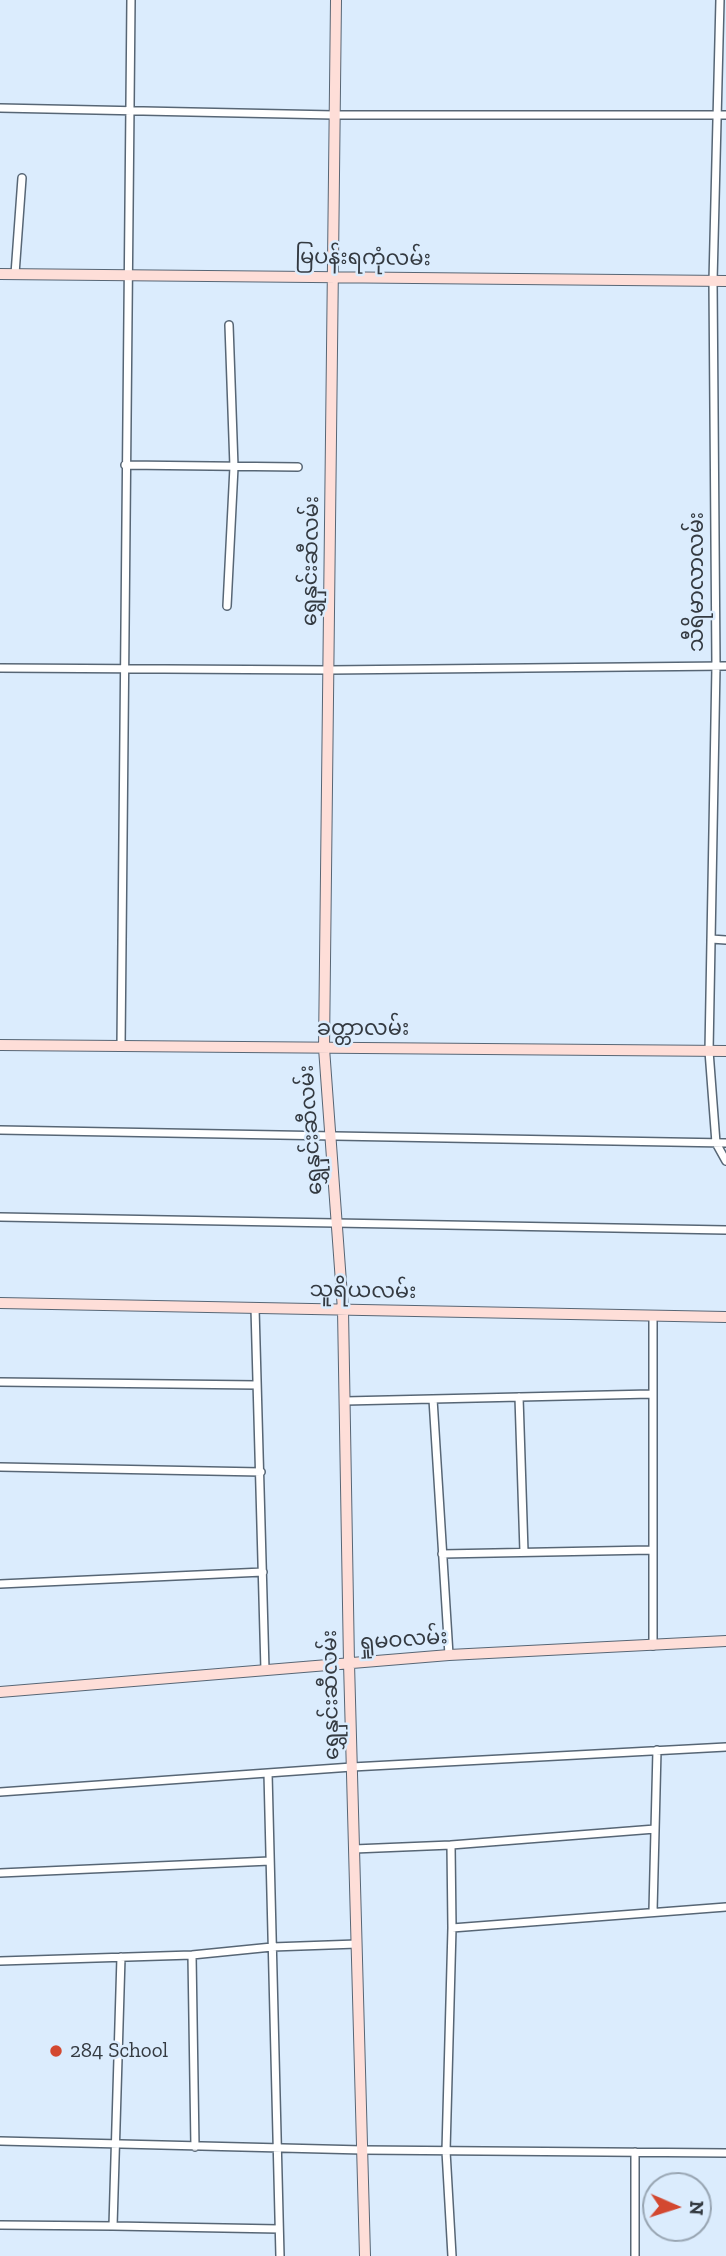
<!DOCTYPE html>
<meta charset="utf-8">
<style>
body{margin:0}
#map{position:relative;width:726px;height:2256px;overflow:hidden;background:#dbecfd;font-family:"Zilla Slab",serif}
canvas{display:block}
.north{position:absolute;left:642px;top:2172px;width:70px;height:70px;box-sizing:border-box;background:#dbecfd;border:2px solid #98a5b2;border-radius:50%;rotate:93deg;font-size:19px;font-weight:700;line-height:28px;text-align:center;color:#343a41}
.north::after{content:'';display:block;margin:auto;width:24px;height:32px;background:#d34830;clip-path:polygon(50% 0,100% 100%,50% 72%,0 100%)}
</style>
<div id="map">
<canvas width="726" height="2256"></canvas>
<div class="north">N</div>
</div>
<script>
const ctx = document.querySelector('canvas').getContext('2d');
ctx.lineJoin = 'round';
const shape = rows => new Path2D(rows.map(r => 'M' + r).join(''));
function trace(path, color, width, dash) { ctx.strokeStyle = color; ctx.lineWidth = width; ctx.lineCap = dash ? 'butt' : 'round'; ctx.setLineDash(dash || []); ctx.stroke(path); }
function write(font, color, halo, rows, align = 'center') {
  ctx.font = font + ' "Zilla Slab","Noto Sans Myanmar",serif'; ctx.lineWidth = 5; ctx.setLineDash([]); ctx.textBaseline = 'middle'; ctx.strokeStyle = halo; ctx.fillStyle = color; for (const [text, x, y, turn = 0] of rows) {
    ctx.save(); ctx.translate(x, y); ctx.rotate((+turn || 0) * Math.PI / 180); ctx.textAlign = isNaN(turn) ? turn : align; if (halo) ctx.strokeText(text, 0, 0); ctx.fillText(text, 0, 0); ctx.restore();
  }
}
const street = shape([
 [720,0,713,281,716,666,709,1051,716,1143,726,1161],
 [0,108,334,115,726,115],
 [15,274,22,178],
 [125,465,298,467],
 [227,606,234,467,229,325],
 [0,668,329,670,726,666],
 [711,939,726,940],
 [121,1046,131,0],
 [0,1130,726,1143],
 [0,1217,726,1230],
 [255,1308,265,1670],
 [0,1382,257,1385],
 [519,1397,524,1552],
 [433,1399,449,1655],
 [345,1401,651,1394],
 [0,1467,261,1472],
 [442,1554,651,1550],
 [0,1584,263,1572],
 [653,1646,653,1316],
 [268,1773,280,2256],
 [0,1792,352,1767,726,1747],
 [354,1849,451,1845],
 [0,1873,270,1861],
 [653,1911,657,1750],
 [452,1928,451,1845,655,1829],
 [192,1955,195,2147],
 [121,1957,113,2226,279,2229],
 [0,1961,192,1955,272,1947,357,1944],
 [0,2141,363,2150,726,2153],
 [635,2152,635,2256],
 [0,2225,113,2226],
 [452,2256,446,2151,452,1928,726,1907]
]);
const secondary = shape([
 [336,0,324,1048,343,1310,349,1663,365,2256],
 [0,274,726,281],
 [0,1045,726,1051],
 [0,1303,726,1317],
 [0,1692,449,1655,726,1641]
]);
const markers = [
 [56,2051,7,"#d34830"]
];
const streetNames = [
 ["မြပန်းရကုံလမ်း",363,258,1],
 ["ရွှေနှင်းဆီလမ်း",311,561,-89],
 ["သီရိမာလာလမ်း",697,582,-90],
 ["ခတ္တာလမ်း",363,1029],
 ["ရွှေနှင်းဆီလမ်း",311,1130,-94],
 ["သူရိယလမ်း",363,1291,1],
 ["ရှုမဝလမ်း",403,1640,-4],
 ["ရွှေနှင်းဆီလမ်း",331,1695,-91]
];
const poiNames = [
 ["284 School",70,2051]
];
trace(street, '#576675', 10);
trace(secondary, '#576675', 12);
trace(street, '#fff', 7);
trace(secondary, '#feded8', 10);
for (const [x, y, r, color] of markers) { const dot = new Path2D(); dot.arc(x, y, r, 0, 2 * Math.PI); ctx.fillStyle = color; ctx.fill(dot); trace(dot, '#dbecfd', 2.5); }
write('21px', '#343a41', '#dbecfd', streetNames);
write('21px', '#343a41', '#dbecfd', poiNames, 'left');
</script>
